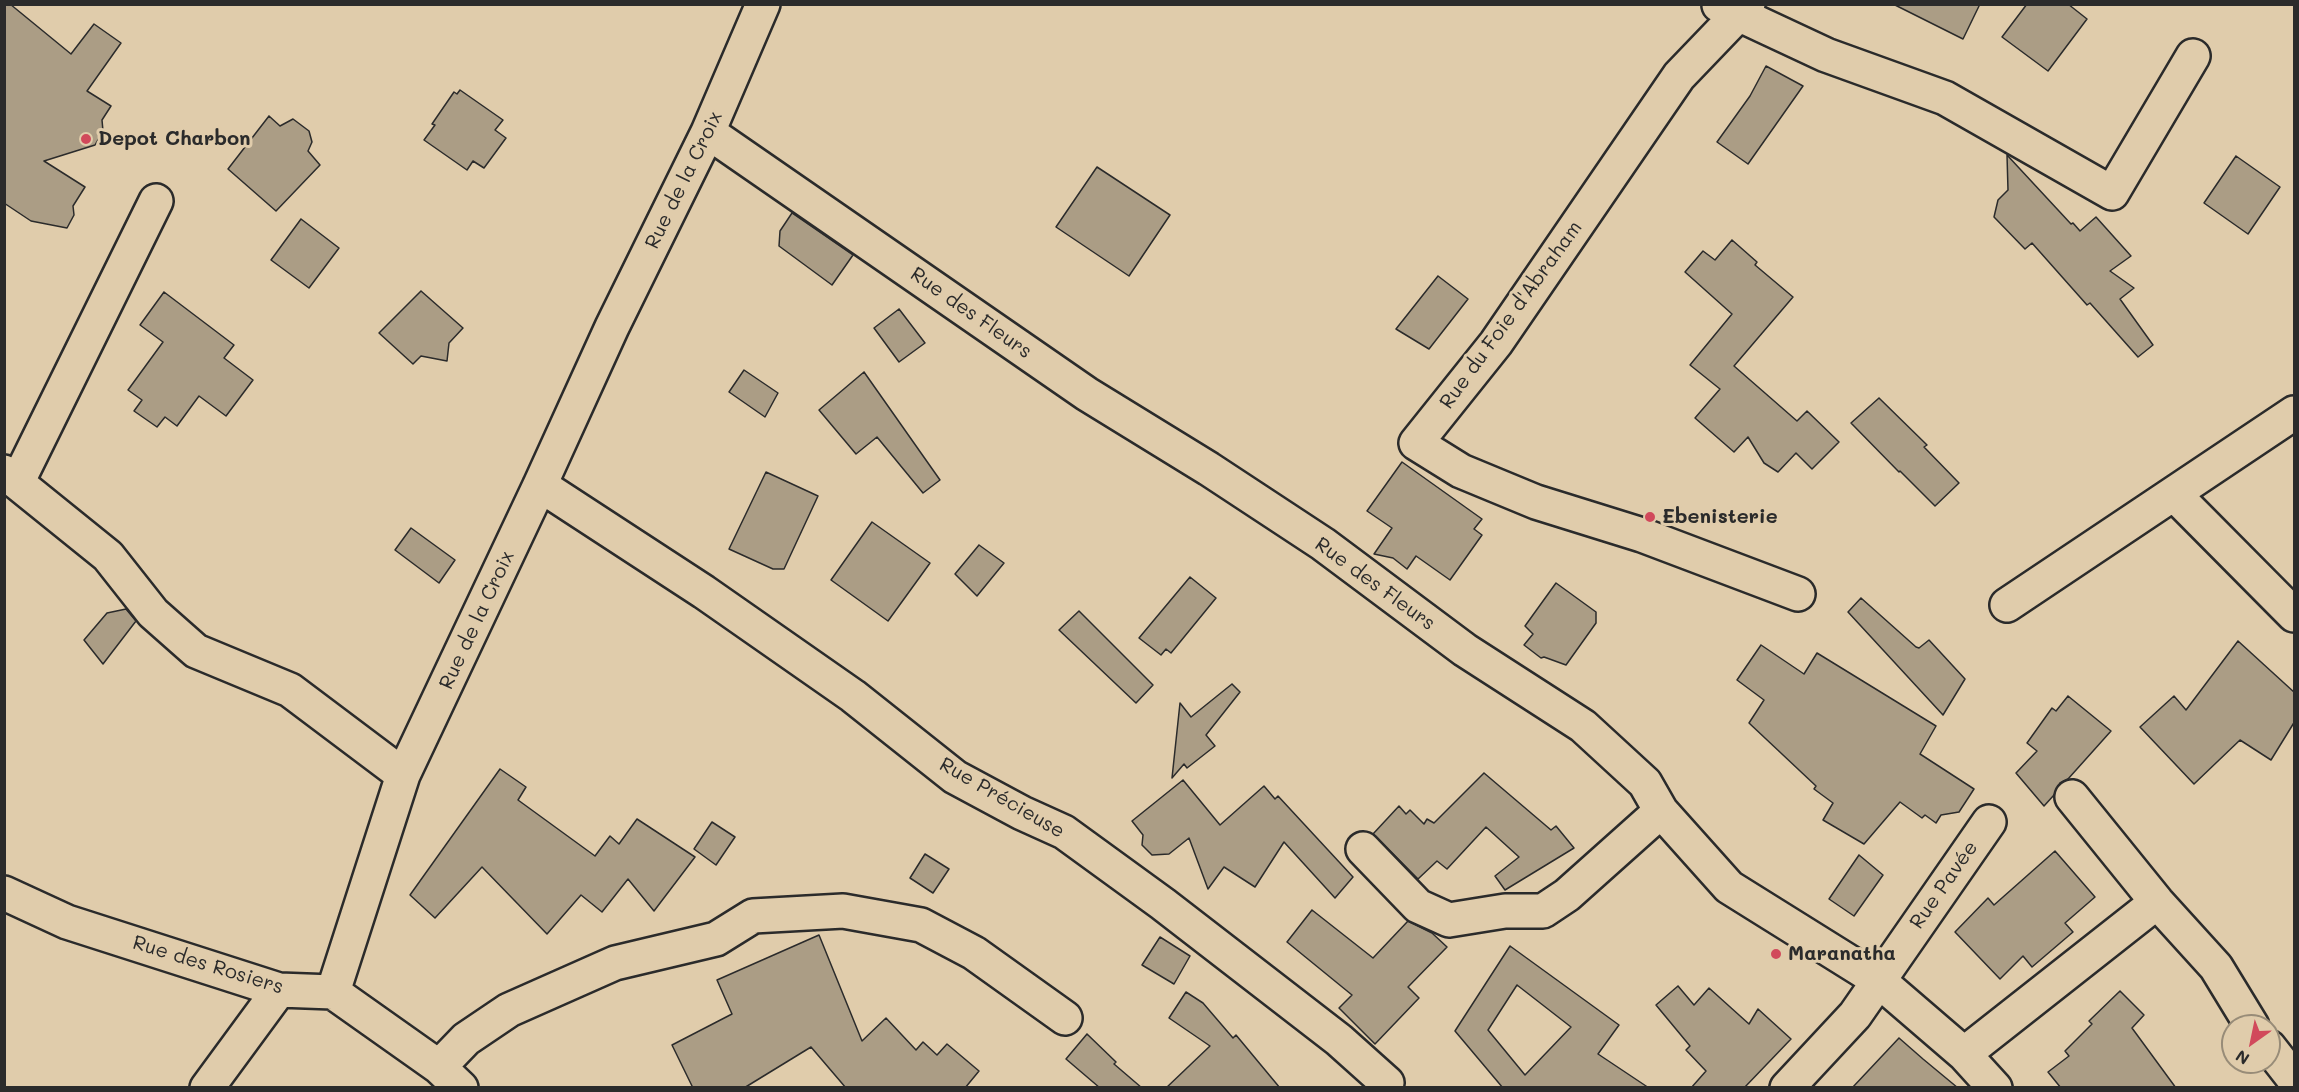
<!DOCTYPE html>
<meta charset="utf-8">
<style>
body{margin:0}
#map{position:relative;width:2299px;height:1092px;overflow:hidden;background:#e0ccab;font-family:Mali,sans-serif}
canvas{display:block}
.frame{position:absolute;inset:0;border:6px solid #2b2b2b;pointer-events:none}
.north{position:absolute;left:2221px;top:1014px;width:60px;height:60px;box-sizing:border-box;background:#e0ccab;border:2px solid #988c78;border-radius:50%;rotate:213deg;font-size:16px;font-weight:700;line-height:24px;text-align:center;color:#2b2b2b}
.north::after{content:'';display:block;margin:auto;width:21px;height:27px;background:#d1495b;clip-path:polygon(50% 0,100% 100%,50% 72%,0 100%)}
</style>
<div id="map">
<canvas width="2299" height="1092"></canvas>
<div class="frame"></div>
<div class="north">N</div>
</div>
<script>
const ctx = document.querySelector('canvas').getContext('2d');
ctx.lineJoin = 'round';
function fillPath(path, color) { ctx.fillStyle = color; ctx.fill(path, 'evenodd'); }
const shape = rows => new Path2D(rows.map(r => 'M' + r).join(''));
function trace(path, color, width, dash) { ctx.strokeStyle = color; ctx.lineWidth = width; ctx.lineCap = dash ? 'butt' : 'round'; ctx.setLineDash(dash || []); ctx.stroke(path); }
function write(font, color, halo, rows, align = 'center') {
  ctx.font = font + ' Mali,sans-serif'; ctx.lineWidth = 6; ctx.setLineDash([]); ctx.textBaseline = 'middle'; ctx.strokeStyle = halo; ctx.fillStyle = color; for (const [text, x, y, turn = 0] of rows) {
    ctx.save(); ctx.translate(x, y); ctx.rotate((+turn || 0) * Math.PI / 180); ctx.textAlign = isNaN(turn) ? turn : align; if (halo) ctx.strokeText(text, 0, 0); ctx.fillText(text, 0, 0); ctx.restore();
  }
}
const building = shape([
 [4,4,10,4,71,54,94,24,121,43,87,91,111,106,102,120,103,131,95,145,44,161,85,187,73,206,74,215,67,228,31,221,4,203,4,4],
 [1893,4,1980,4,1963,39,1893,4],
 [2027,4,2068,4,2087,19,2048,71,2002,37,2027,4],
 [1766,66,1803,86,1748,164,1717,142,1750,96,1766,66],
 [460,90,503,120,495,130,506,138,484,168,473,161,467,170,424,140,435,125,432,124,454,92,457,94,460,90],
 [269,116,280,126,293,119,309,131,312,142,308,151,320,165,276,211,228,169,269,116],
 [2007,155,2071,224,2073,223,2080,231,2096,217,2131,256,2110,271,2134,288,2120,299,2153,345,2138,357,2090,303,2087,305,2032,243,2025,249,1994,217,1998,200,2008,190,2007,155],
 [2236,156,2280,187,2248,234,2204,203,2236,156],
 [1097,167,1170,215,1129,276,1056,227,1097,167],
 [792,213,853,255,832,285,779,246,780,231,792,213],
 [301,219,339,248,309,288,271,260,301,219],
 [1732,240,1757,262,1755,265,1793,297,1734,366,1797,421,1807,411,1839,442,1812,469,1796,453,1778,472,1764,463,1748,437,1734,452,1695,418,1720,389,1690,365,1732,314,1685,272,1703,251,1715,260,1732,240],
 [1438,276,1468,299,1429,349,1396,329,1438,276],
 [421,291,463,328,449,343,447,361,421,356,413,364,379,333,421,291],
 [164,292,234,345,224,358,253,380,226,416,199,396,177,426,165,417,157,427,134,411,142,400,128,390,163,342,140,325,164,292],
 [899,309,925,343,899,362,874,328,899,309],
 [744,370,778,393,765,417,729,392,744,370],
 [864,372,940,480,923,493,877,437,856,454,819,410,864,372],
 [1879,398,1927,445,1924,447,1959,483,1935,506,1900,471,1899,472,1851,423,1879,398],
 [1402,462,1482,519,1474,529,1482,535,1450,580,1416,556,1407,569,1393,558,1374,554,1392,528,1367,511,1402,462],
 [766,472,818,496,784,569,773,569,729,549,766,472],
 [872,522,930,563,888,621,831,580,872,522],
 [411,528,455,560,439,583,395,550,411,528],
 [979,545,1004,563,977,596,955,574,979,545],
 [1190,577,1216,598,1171,653,1166,649,1161,655,1139,638,1190,577],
 [1556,583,1596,612,1596,623,1566,665,1544,657,1541,658,1524,645,1533,634,1525,626,1556,583],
 [1861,598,1916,647,1919,648,1929,640,1965,679,1943,715,1848,612,1861,598],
 [126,609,136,621,103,664,84,640,107,613,126,609],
 [1079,611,1153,685,1136,703,1059,630,1079,611],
 [2238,641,2295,693,2295,721,2271,760,2240,740,2194,784,2140,727,2174,696,2186,710,2238,641],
 [1761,645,1804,674,1817,653,1936,726,1920,754,1974,789,1959,812,1941,815,1936,823,1925,815,1922,818,1900,802,1864,844,1823,820,1833,803,1814,789,1816,786,1749,723,1764,700,1737,680,1761,645],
 [1232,684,1240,692,1206,735,1215,746,1187,768,1184,764,1172,778,1180,703,1191,717,1232,684],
 [2068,696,2111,731,2068,779,2060,783,2054,795,2044,806,2016,773,2037,751,2027,743,2052,708,2056,711,2068,696],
 [500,769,526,787,518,800,595,856,610,836,619,844,637,819,695,857,654,911,628,879,602,912,581,895,547,934,482,867,435,918,410,895,500,769],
 [1484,773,1551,830,1556,826,1574,848,1505,890,1495,876,1519,857,1486,827,1447,869,1437,861,1418,879,1373,834,1399,806,1406,814,1410,810,1424,824,1427,819,1434,823,1484,773],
 [1183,780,1220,825,1264,786,1275,799,1278,796,1353,877,1335,898,1284,842,1255,887,1224,867,1208,889,1189,838,1169,854,1152,855,1142,845,1143,835,1132,821,1183,780],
 [712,822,735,837,716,865,694,849,712,822],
 [2055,851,2095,897,2065,923,2073,932,2032,967,2023,956,2000,979,1955,932,1988,898,1994,905,2055,851],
 [925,854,949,869,933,893,910,878,925,854],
 [1859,855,1883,875,1854,916,1829,899,1859,855],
 [1312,910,1373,958,1408,921,1432,933,1447,947,1408,987,1419,998,1375,1044,1339,1008,1352,995,1287,942,1312,910],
 [819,935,862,1041,886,1018,916,1050,923,1042,937,1055,947,1044,979,1071,965,1088,846,1088,811,1047,744,1088,693,1088,672,1045,732,1014,717,980,819,935],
 [1160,937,1190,956,1174,984,1142,965,1160,937],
 [1510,946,1619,1025,1598,1054,1649,1088,1503,1088,1455,1031,1510,946],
 [1517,985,1571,1027,1525,1075,1488,1030,1517,985],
 [1678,986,1694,1005,1709,988,1749,1024,1758,1009,1791,1039,1744,1088,1691,1088,1706,1071,1686,1050,1690,1046,1656,1005,1678,986],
 [2120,991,2144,1015,2132,1028,2176,1088,2061,1088,2048,1072,2069,1056,2065,1051,2092,1024,2089,1021,2120,991],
 [1186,992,1203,1003,1233,1038,1236,1035,1280,1088,1166,1088,1210,1046,1169,1018,1186,992],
 [1087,1034,1116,1062,1114,1064,1142,1088,1100,1088,1066,1059,1087,1034],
 [1899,1038,1923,1059,1958,1088,1852,1088,1899,1038]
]);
const minor = shape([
 [1748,4,1679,76,1496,343,1416,443,1461,471,1536,502,1642,535,1798,594],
 [1719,5,1826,55,1945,98,2112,193,2193,56],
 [708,132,1087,394,1209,469,1323,544,1465,650,1583,726,1645,783,1661,811,1729,887,1878,980,1964,1054,1995,1088],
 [4,472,108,556,153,613,196,651,290,690,403,775,540,485,612,327,708,132,763,4],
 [18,481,156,201],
 [540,485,704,592,853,696,955,777,1022,813,1064,832,1163,904,1339,1040,1387,1083,1383,1088],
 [2174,494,2294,615],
 [2007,605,2294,413],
 [2072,797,2157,902,2216,967,2252,1026],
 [1363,849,1418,906,1449,920,1505,911,1543,911,1567,895,1661,811],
 [4,893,67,922,279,990,333,992,439,1067,461,1088],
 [333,992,403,775],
 [2269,1047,2294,1079],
 [1964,1054,2157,902],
 [439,1067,466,1039,509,1010,615,963,716,939,753,916,843,911,921,925,974,953,1065,1018],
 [207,1088,279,990],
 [1787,1088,1855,1015,1989,822]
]);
const markers = [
 [86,139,6,"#d1495b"],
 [1650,517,6,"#d1495b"],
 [1776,954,6,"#d1495b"]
];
const poiNames = [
 ["Depot Charbon",98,139],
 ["Ebenisterie",1662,517],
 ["Maranatha",1788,954]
];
const streetNames = [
 ["Rue de la Croix",684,180,-64],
 ["Rue des Fleurs",971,313,35],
 ["Rue du Foie d'Abraham",1511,315,-54],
 ["Rue des Fleurs",1375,584,36],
 ["Rue de la Croix",477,620,-65],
 ["Rue Précieuse",1002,798,30],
 ["Rue Pavée",1944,885,-55],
 ["Rue des Rosiers",208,965,17]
];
fillPath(building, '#ab9d85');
trace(building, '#2b2b2b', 1.5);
trace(minor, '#2b2b2b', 38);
trace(minor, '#e0ccab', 33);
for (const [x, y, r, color] of markers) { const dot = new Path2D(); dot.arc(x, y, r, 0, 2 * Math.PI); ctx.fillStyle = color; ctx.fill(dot); trace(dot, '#e0ccab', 2); }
write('bold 20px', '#2b2b2b', '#e0ccab', poiNames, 'left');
write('20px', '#2b2b2b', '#e0ccab', streetNames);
</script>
